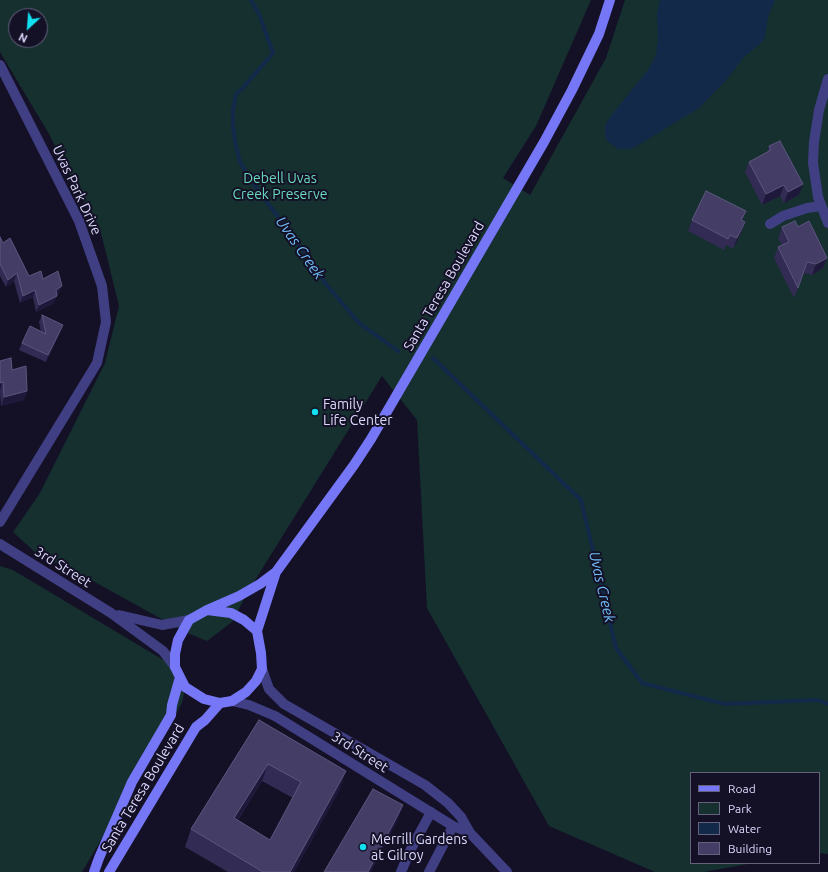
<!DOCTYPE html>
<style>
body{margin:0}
#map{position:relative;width:828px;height:872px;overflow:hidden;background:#141127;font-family:Ubuntu,sans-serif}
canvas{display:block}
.legend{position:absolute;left:690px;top:772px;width:130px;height:92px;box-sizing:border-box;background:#141127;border:1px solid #64617d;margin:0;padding:5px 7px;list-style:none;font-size:12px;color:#dcd9fd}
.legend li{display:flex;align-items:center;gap:8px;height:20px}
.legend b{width:20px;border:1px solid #64617d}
.north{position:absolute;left:8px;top:8px;width:40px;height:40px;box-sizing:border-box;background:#141127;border:1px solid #64617d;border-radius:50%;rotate:206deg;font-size:11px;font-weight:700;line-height:16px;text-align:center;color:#dcd9fd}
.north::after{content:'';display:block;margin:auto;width:14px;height:18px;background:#11e0f1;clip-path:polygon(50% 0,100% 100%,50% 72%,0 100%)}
</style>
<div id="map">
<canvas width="828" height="872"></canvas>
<ul class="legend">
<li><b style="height:5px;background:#7677f7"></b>Road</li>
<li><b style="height:11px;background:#15302f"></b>Park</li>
<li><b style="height:11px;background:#12294a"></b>Water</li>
<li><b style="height:11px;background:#443e66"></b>Building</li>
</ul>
<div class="north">N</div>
</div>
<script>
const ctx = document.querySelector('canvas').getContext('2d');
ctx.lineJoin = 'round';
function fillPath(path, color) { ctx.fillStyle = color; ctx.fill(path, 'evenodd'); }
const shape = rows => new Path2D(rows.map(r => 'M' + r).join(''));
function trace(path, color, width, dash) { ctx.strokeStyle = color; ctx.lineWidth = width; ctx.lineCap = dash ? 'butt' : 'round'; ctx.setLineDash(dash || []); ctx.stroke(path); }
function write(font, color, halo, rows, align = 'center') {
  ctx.font = font + ' Ubuntu,sans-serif'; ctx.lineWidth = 4; ctx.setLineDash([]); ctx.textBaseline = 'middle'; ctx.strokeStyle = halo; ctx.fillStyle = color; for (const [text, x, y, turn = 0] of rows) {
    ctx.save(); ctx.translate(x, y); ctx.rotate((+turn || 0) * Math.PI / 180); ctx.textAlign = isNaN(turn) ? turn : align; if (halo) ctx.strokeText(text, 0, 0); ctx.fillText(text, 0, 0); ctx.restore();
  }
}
const green = shape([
 [0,0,591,0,536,126,503,178,530,195,606,58,625,0,828,0,828,854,819,853,819,773,691,773,691,863,753,863,704,872,655,872,549,826,427,608,417,420,382,376,249,590,232,622,207,641,185,632,84,576,37,554,13,532,40,493,105,363,119,306,101,233,79,194,49,134,0,52],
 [16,16,40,16,40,40,16,40],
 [0,566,13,570,180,670,186,684,182,703,82,872,0,872]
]);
const water = shape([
 [660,0,775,0,768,17,765,37,761,43,744,57,728,78,699,108,635,147,629,149,618,149,607,141,605,135,605,126,610,117,648,70,656,55,658,39,657,13]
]);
const stream = shape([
 [251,0,259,14,273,53,242,89,236,94,233,109,233,126,235,142,240,162,252,182,308,257,326,284,359,323,398,351],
 [433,358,581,500,616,648,642,683,725,704,818,700,828,704]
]);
const street = shape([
 [0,65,79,221,102,286,106,322,97,363,0,522],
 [828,79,819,110,814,142,813,163,818,197,828,223],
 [770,224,783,216,807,208,821,206],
 [0,544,111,613,163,651,175,667],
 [119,615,162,625,189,620],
 [262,669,269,689,284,704,425,785,448,803,461,817,470,833,507,872],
 [232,701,249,705,275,716,453,826,470,833],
 [401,872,410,851,431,812],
 [429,872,453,826]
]);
const secondary = shape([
 [207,610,231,613,244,620,257,631,261,653,262,669,256,681,246,692,232,701,220,703,204,699,185,687,175,667,175,654,178,640,189,620,207,610,239,596,260,584,276,572,354,465,371,439,544,142,572,90,599,34,610,0],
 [257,631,276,572],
 [94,872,99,858,132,782,171,715,172,705,180,677],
 [109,872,196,727,205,720,220,703]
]);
const wall = shape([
 [769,146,799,195,784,203,780,196,762,205,745,172,749,162,767,152],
 [746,211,742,221,745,222,741,233,733,249,726,245,724,250,688,231,692,220],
 [782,227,798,227,827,258,823,268,812,275,804,273,794,298,774,258,778,247,782,245,778,238],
 [0,237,3,243,29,276,43,279,59,293,57,295,54,303,36,312,33,297,20,303,14,281,6,287,0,276],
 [42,315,60,332,46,362,19,350,22,343,41,332,39,322],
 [0,361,12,370,27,391,24,400,1,406,0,391],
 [259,720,340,789,294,872,228,872,185,847,191,829],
 [262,781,293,798,270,840,238,820]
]);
const shadedWall = shape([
 [803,184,799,195,784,203,788,192],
 [784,185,780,196,762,205,766,194],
 [745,222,741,233,733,249,737,238],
 [827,258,823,268,812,275,816,264],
 [17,273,14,281,6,287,8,280],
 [62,286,59,293,53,297,56,290],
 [35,290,33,297,20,303,23,296],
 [57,296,54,303,36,312,39,305],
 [63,325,60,332,46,362,48,355],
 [3,382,0,391,0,383],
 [27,391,24,400,1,406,4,397],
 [268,764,262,781,228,835,234,818],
 [346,771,340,789,294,872,290,872],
 [403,805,397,822,371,872,368,872]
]);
const building = shape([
 [780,141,803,184,788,192,784,185,766,194,749,162,771,150,769,146,780,141],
 [706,191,746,211,741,220,745,222,737,238,730,235,728,239,692,220,706,191],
 [795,221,798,227,809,221,827,258,816,264,807,262,798,288,778,247,789,242,782,227,795,221],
 [0,237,3,243,10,238,29,276,41,271,43,279,58,271,62,286,56,290,57,296,39,305,35,290,23,296,17,273,8,280,0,264,0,237],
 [42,315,63,325,48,355,22,343,30,326,46,334,42,315],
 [11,358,12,370,26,366,27,391,4,397,3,382,0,383,0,361,11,358],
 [259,720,346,771,290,872,263,872,191,829,259,720],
 [268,764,301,782,270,840,234,818,268,764],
 [373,789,403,805,368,872,324,872,373,789]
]);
const markers = [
 [315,412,4,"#11e0f1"],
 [363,847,4,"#11e0f1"]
];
const parkNames = [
 ["Debell Uvas",280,178],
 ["Creek Preserve",280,194]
];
const streetNames = [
 ["Uvas Park Drive",77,190,65],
 ["Santa Teresa Boulevard",444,286,-60],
 ["3rd Street",63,567,32],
 ["3rd Street",360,752,32],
 ["Santa Teresa Boulevard",143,788,-59]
];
const poiNames = [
 ["Family",323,404],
 ["Life Center",323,420],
 ["Merrill Gardens",371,839],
 ["at Gilroy",371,855]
];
const waterNames = [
 ["Uvas Creek",300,248,55],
 ["Uvas Creek",602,587,77]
];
fillPath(green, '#15302f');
fillPath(water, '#12294a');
trace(stream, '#12294a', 4);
trace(street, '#403f83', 10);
trace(secondary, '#7677f7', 10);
fillPath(wall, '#322b54');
fillPath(shadedWall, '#1e193a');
fillPath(building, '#443e66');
trace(building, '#5c567e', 1);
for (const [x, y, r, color] of markers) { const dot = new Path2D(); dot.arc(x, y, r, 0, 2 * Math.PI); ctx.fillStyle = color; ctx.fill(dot); trace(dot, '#141127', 1.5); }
write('14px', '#69d9ba', '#141127', parkNames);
write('14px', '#dcd9fd', '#141127', streetNames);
write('14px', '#dcd9fd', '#141127', poiNames, 'left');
write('italic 15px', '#6ebbf6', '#141127', waterNames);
</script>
